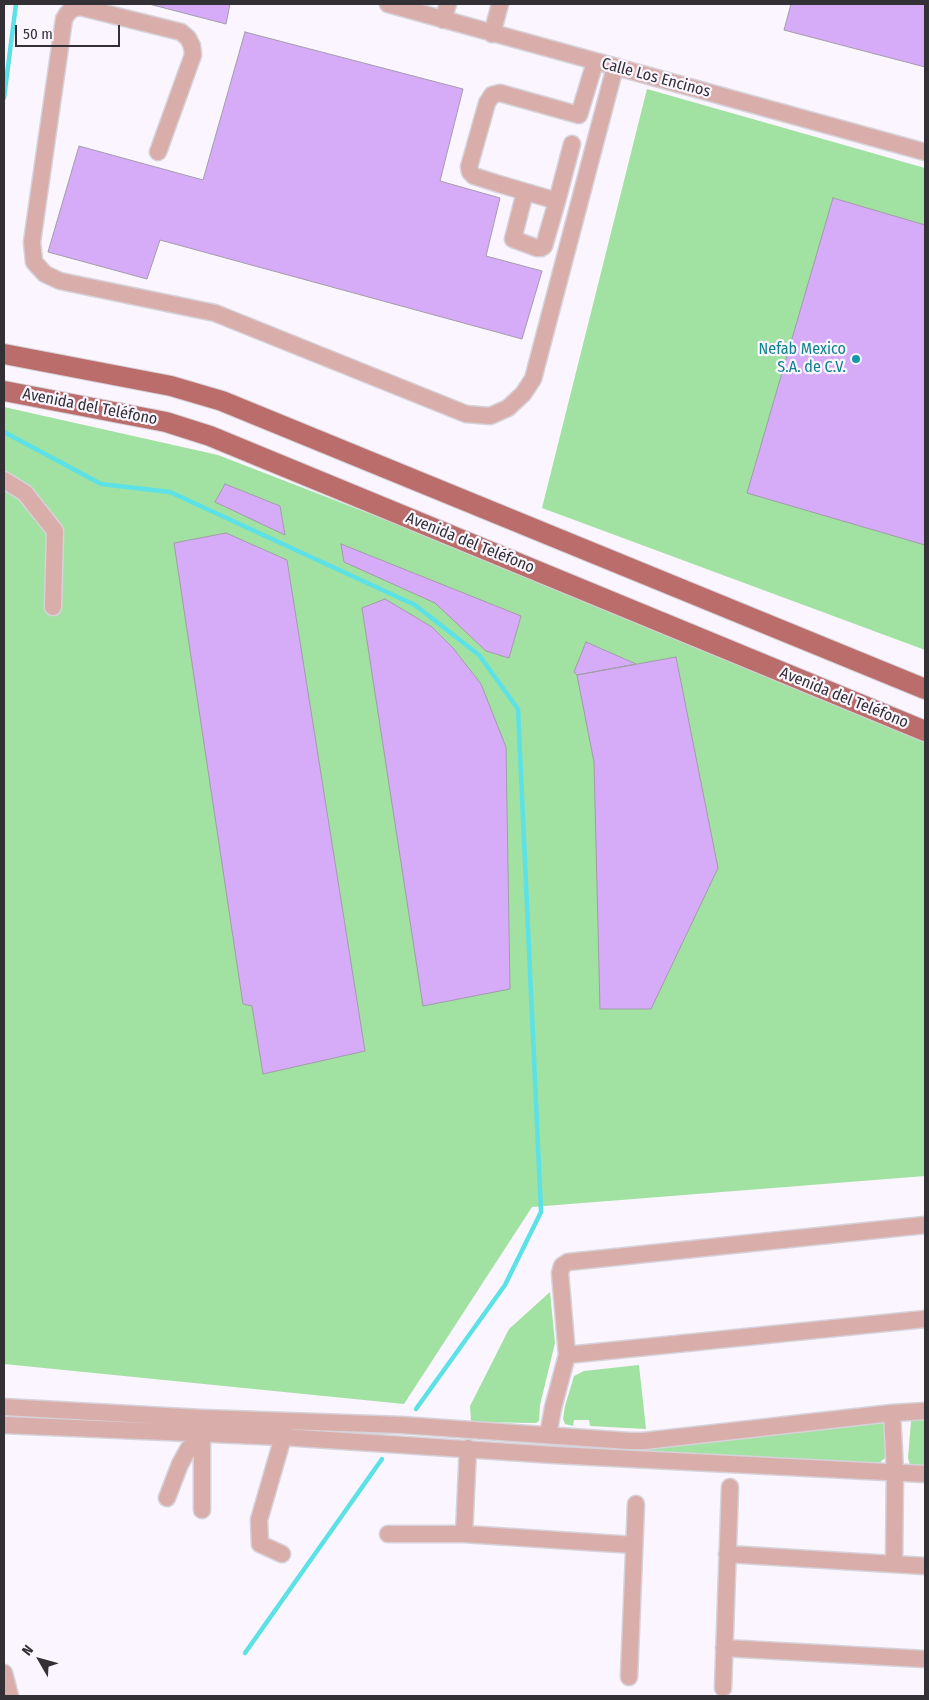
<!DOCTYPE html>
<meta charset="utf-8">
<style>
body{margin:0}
#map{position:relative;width:929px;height:1700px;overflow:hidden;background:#faf5fe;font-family:"Fira Sans Condensed",sans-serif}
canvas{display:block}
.frame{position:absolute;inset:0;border:5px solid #333036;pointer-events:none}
.north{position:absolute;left:15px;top:1635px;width:50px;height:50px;-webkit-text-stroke:4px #faf5fe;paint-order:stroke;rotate:308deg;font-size:14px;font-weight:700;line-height:20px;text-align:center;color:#333036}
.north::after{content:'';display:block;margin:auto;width:18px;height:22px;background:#333036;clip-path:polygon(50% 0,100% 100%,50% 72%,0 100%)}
.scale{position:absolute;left:15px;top:25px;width:105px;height:22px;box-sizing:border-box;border:2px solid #333036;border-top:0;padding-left:6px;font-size:15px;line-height:18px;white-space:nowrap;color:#333036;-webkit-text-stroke:4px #faf5fe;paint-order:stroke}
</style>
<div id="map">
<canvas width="929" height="1700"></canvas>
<div class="frame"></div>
<div class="north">N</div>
<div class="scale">50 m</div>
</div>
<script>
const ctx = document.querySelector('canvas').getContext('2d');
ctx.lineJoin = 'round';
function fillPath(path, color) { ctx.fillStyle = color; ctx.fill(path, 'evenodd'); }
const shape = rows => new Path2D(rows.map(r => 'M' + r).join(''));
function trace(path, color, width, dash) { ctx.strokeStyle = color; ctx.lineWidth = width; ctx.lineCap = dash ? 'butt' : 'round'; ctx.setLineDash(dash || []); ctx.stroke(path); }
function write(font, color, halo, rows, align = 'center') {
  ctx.font = font + ' "Fira Sans Condensed",sans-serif'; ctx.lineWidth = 4.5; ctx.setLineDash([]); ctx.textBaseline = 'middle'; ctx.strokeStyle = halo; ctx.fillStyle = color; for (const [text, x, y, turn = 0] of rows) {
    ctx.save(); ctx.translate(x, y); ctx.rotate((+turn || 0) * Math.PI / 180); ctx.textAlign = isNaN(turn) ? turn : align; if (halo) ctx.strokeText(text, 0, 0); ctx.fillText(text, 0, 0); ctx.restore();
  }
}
const green = shape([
 [647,89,925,168,925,650,542,508],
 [4,407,218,455,554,585,925,741,925,1176,532,1207,404,1404,4,1364],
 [550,1292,555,1343,540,1405,539,1421,536,1423,471,1422,470,1406,509,1329],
 [639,1365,646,1429,590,1426,589,1420,574,1420,573,1426,565,1424,563,1419,565,1406,574,1376,584,1371],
 [925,1416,925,1469,910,1465,908,1458,911,1421,913,1418],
 [880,1421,884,1423,886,1428,888,1452,886,1457,878,1464,562,1450,562,1441]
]);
const stream = shape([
 [4,98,16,4],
 [4,432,101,484,170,492,415,605,479,655,518,709,541,1212,505,1285,416,1409],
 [245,1653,382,1459]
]);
const building = shape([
 [149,4,230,4,226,24,149,4],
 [791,4,925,4,925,67,784,30,791,4],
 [245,32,463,89,440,181,500,198,486,256,542,271,522,339,160,240,147,279,48,252,79,146,203,180,245,32],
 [833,198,925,225,925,545,747,493,833,198],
 [225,484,280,506,285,535,215,502,225,484],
 [226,533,287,560,365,1051,263,1074,252,1006,243,1004,174,543,226,533],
 [341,544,521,616,509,658,486,651,435,603,344,562,341,544],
 [385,599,432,627,453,648,481,684,506,747,510,989,423,1006,362,608,385,599],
 [586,642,636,664,577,675,574,672,586,642],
 [676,657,718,868,651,1009,600,1009,594,762,577,675,676,657]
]);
const minor = shape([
 [388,4,925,152],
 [443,20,448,4],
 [492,34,500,4],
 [158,152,193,55,192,46,188,38,181,32,80,7,72,9,67,14,64,19,32,242,34,262,45,274,60,281,215,313,466,414,490,416,508,408,523,394,533,379,615,67],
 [525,192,513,239,537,248,541,248,544,246,557,201,499,184,474,176,470,172,469,167,487,103,492,95,500,93,579,115,595,62],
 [557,201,572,144],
 [4,480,25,493,55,531,53,607],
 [567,1355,925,1319],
 [4,1407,202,1418,401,1425,629,1441,644,1441,892,1413,925,1411],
 [892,1413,895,1472,894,1564],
 [4,1425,283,1437,555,1455,925,1474],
 [202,1425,202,1510],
 [548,1435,553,1408,567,1355,560,1273,562,1266,568,1262,925,1225],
 [167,1498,180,1464,189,1448,202,1443],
 [388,1534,464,1534,634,1545],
 [464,1534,468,1448],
 [282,1554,260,1544,259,1520,283,1437,284,1428],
 [727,1554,925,1566],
 [724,1648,925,1659],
 [4,1673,10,1696],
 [629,1677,636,1504],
 [723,1688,730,1487]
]);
const major = shape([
 [4,354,171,386,222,401,925,689],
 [4,391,166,422,210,436,925,731]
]);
const markers = [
 [856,359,5,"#0f9aa8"]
];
const streetNames = [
 ["Calle Los Encinos",656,78,15],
 ["Avenida del Teléfono",90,407,11],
 ["Avenida del Teléfono",470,543,22],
 ["Avenida del Teléfono",844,698,22]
];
const cultureNames = [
 ["Nefab Mexico",846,350],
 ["S.A. de C.V.",846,368]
];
fillPath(green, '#a1e1a1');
trace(stream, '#5ce1e7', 4.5);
fillPath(building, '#d6acf9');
trace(building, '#a39caa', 1);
trace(minor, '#d6d2da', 19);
trace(major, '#d6d2da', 22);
trace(minor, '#d9adaa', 16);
trace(major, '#ba6d6a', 20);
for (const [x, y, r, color] of markers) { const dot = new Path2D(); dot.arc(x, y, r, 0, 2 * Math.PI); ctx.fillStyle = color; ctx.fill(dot); trace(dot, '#faf5fe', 2); }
write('16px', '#333036', '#faf5fe', streetNames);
write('16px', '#0d838f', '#faf5fe', cultureNames, 'right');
</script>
